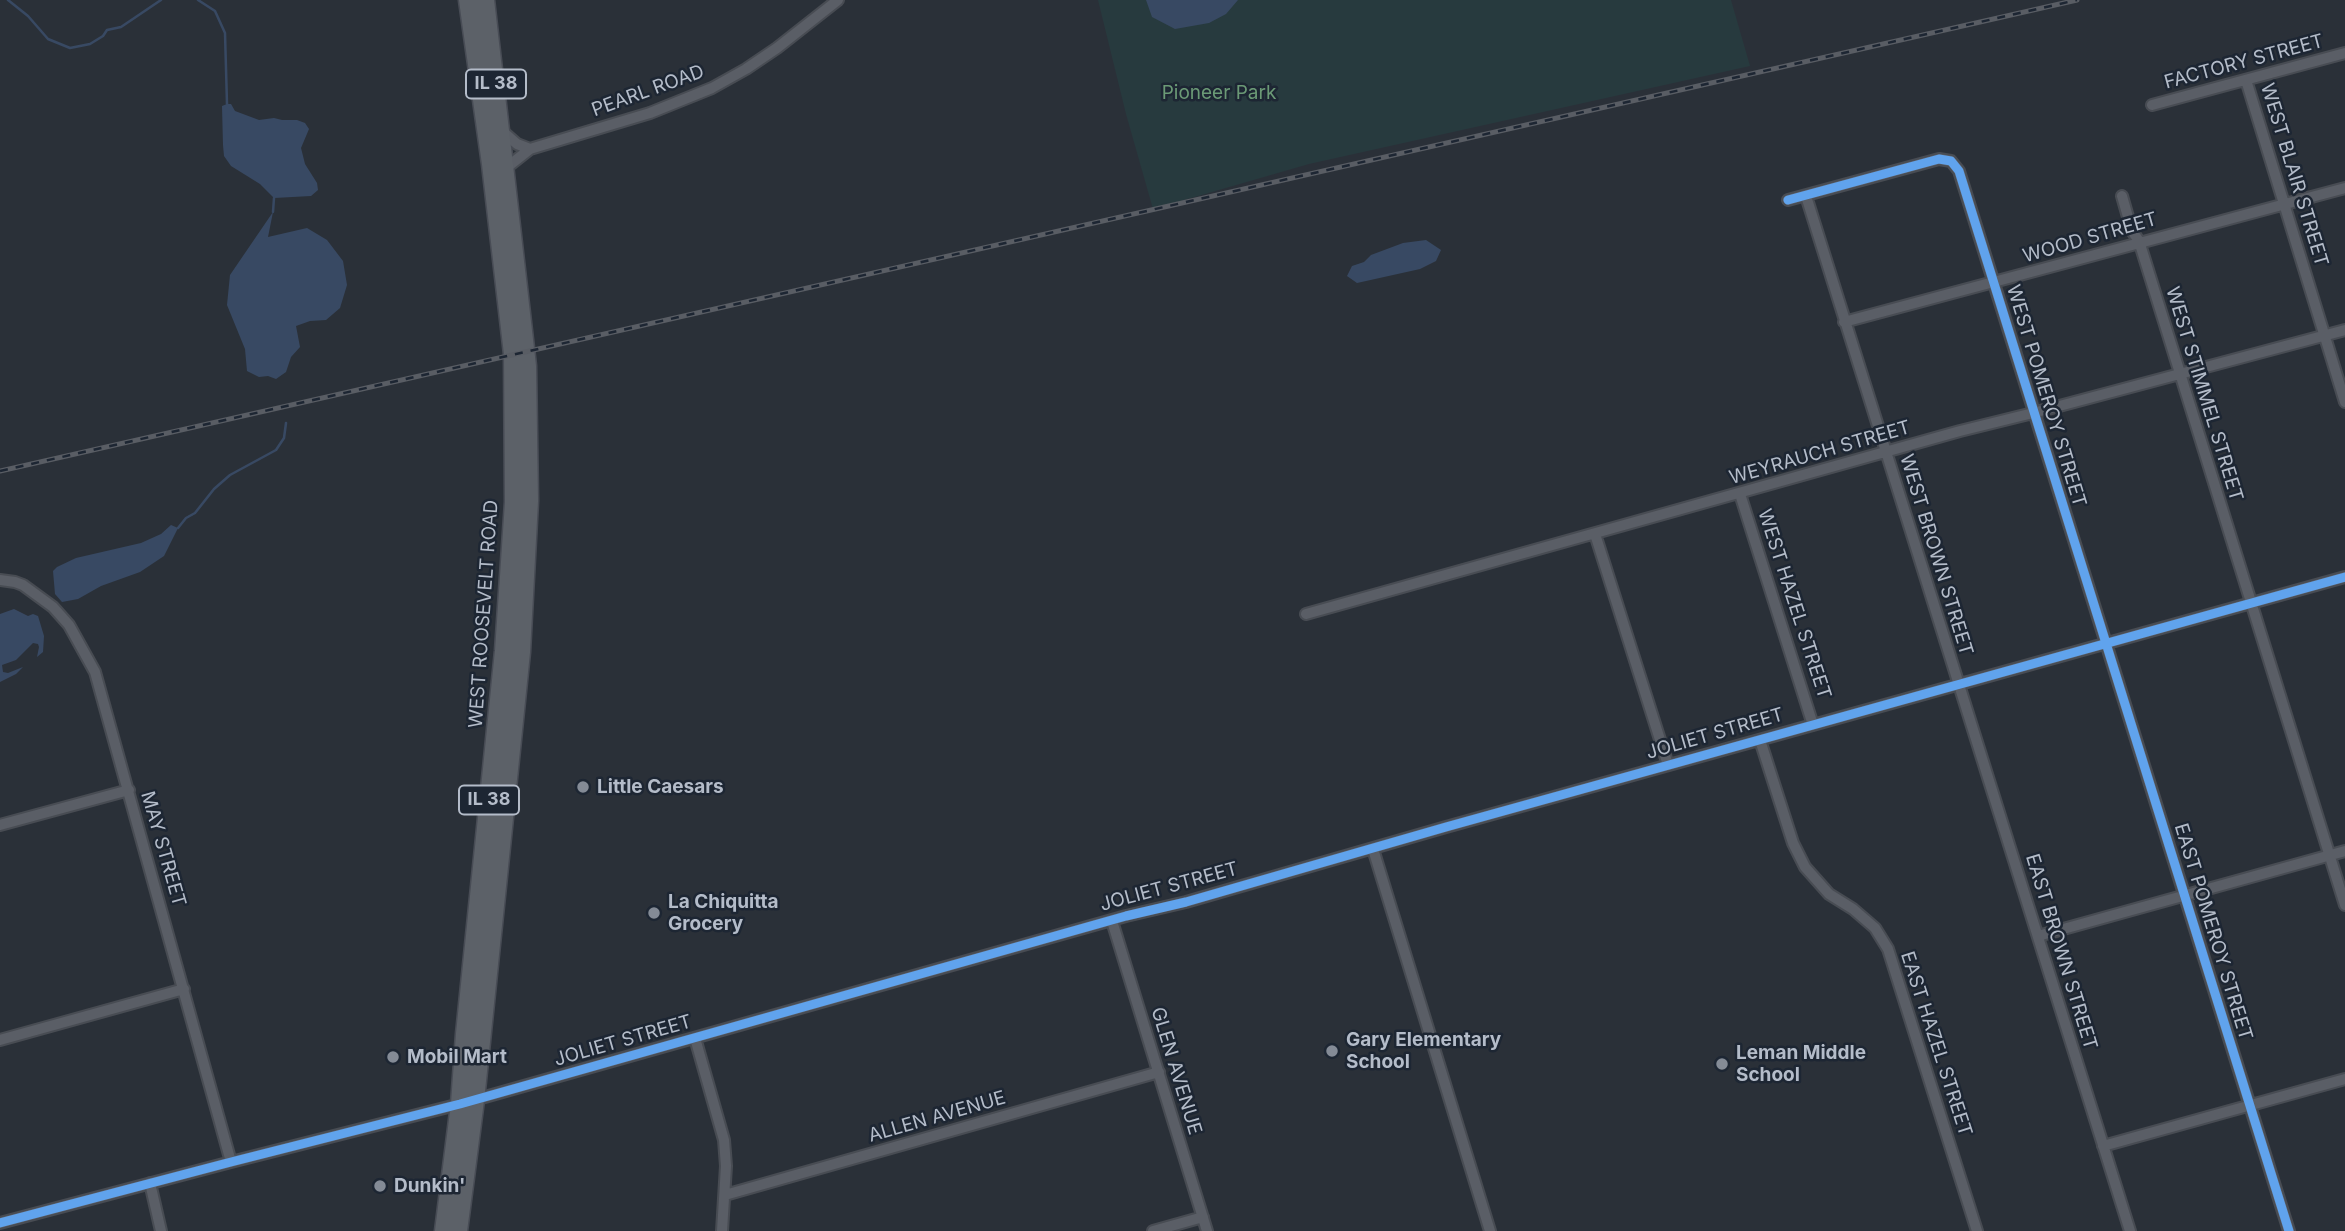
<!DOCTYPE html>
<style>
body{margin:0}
canvas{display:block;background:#2a3038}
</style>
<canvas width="2345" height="1231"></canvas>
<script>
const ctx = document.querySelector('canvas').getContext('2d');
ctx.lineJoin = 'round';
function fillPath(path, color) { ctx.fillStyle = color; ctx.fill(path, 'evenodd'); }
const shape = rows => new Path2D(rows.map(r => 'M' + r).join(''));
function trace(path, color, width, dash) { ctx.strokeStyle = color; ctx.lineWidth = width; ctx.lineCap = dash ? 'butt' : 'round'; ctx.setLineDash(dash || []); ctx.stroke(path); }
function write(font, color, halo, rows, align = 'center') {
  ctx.font = font + ' Inter,sans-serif'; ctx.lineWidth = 5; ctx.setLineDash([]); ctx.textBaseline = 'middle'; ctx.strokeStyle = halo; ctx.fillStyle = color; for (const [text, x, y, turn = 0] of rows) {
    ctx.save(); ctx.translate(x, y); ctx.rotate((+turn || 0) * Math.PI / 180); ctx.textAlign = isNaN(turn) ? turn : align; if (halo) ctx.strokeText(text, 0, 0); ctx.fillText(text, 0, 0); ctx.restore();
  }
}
const green = shape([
 [1098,0,1731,0,1750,66,1309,164,1153,209,1126,114]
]);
const water = shape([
 [1146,0,1238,0,1226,14,1209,23,1175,29,1152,17],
 [227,104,231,104,235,111,259,120,274,118,282,120,297,120,305,123,309,129,301,148,305,164,317,183,318,190,311,196,274,198,260,184,231,166,224,156,223,145,222,106],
 [273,212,268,237,307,228,327,240,343,261,347,285,340,308,326,320,310,321,296,326,300,347,291,357,286,372,276,379,268,376,259,377,247,371,245,349,227,305,230,275],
 [1426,240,1441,250,1436,261,1420,269,1357,283,1347,276,1352,266,1364,262,1371,255,1403,243],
 [171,525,178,528,164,556,140,572,101,586,78,599,62,602,55,594,53,571,57,567,76,558,141,543,161,534],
 [14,609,28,616,33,614,38,616,44,636,43,652,37,657,39,647,38,644,33,643,16,660,2,665,3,672,8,673,23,667,16,674,0,682,0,614]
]);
const stream = shape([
 [8,0,28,16,48,39,70,48,90,44,103,36,107,30,121,27,161,0],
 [198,0,215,11,225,33,227,104],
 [273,212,274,198],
 [178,528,186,518,195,513,214,489,230,475,276,450,284,438,286,423]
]);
const street = shape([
 [2246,80,2345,402],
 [2152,105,2345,53],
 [501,130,517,144,530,149],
 [506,168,530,149,650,113,712,88,746,69,777,48,838,0],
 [1806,196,2130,1231],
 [2122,196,2132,231,2139,241,2345,905],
 [1788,200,1939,159,1951,161,1959,171,2289,1231],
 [1844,322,2345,188],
 [1740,494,1813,725],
 [1595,534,1668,765],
 [0,580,15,582,23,585,53,607,69,625,95,672,231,1162],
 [1306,614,1960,431,2033,413,2345,330],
 [1760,740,1793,843,1805,867,1829,894,1853,909,1875,928,1888,949,1977,1231],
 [0,825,129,790],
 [1373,849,1490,1231],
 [1112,921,1207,1231],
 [2038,936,2345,851],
 [695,1038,724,1140,726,1166,722,1231],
 [0,1040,184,989],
 [2103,1146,2345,1079],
 [150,1183,161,1231],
 [725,1195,1159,1072],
 [0,1223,231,1162,460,1104,1126,916,1186,902,1446,827,2345,577],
 [1153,1231,1203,1217]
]);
const primary = shape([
 [444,1231,460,1104,465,1034,504,651,514,502,513,354,491,164,468,0],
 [458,1231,475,1100,521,652,529,501,527,366,485,0]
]);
const rail = shape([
 [0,471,2077,0]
]);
const cycleway = shape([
 [1788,200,1939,159,1951,161,1959,171,2289,1231],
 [0,1223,231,1162,460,1104,1126,916,1186,902,1446,827,2345,577]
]);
const markers = [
 [583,787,7,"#848b96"],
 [654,913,7,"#848b96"],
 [1332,1051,7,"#848b96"],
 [393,1057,7,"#848b96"],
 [1722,1064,7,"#848b96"],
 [380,1186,7,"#848b96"]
];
const shields = [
 [496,84,60],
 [489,800,60]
];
const shieldNames = [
 ["IL 38",496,84],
 ["IL 38",489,800]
];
const streetNames = [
 ["FACTORY STREET",2244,62,-15],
 ["PEARL ROAD",648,91,-20],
 ["WEST BLAIR STREET",2294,175,73],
 ["WOOD STREET",2090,238,-16],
 ["WEST STIMMEL STREET",2204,394,73],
 ["WEST POMEROY STREET",2046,396,73],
 ["WEYRAUCH STREET",1820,453,-16],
 ["WEST BROWN STREET",1936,555,73],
 ["WEST HAZEL STREET",1794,604,72],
 ["WEST ROOSEVELT ROAD",484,614,-86],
 ["JOLIET STREET",1715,734,-16],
 ["MAY STREET",163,849,74],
 ["JOLIET STREET",1169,887,-15],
 ["EAST POMEROY STREET",2213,932,73],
 ["EAST BROWN STREET",2061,952,73],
 ["JOLIET STREET",623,1041,-16],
 ["EAST HAZEL STREET",1936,1044,72],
 ["GLEN AVENUE",1176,1071,73],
 ["ALLEN AVENUE",937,1117,-16]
];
const parkNames = [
 ["Pioneer Park",1219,93]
];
const poiNames = [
 ["Little Caesars",597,787],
 ["La Chiquitta",668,902],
 ["Grocery",668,924],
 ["Gary Elementary",1346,1040],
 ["School",1346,1062],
 ["Leman Middle",1736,1053],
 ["School",1736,1075],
 ["Mobil Mart",407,1057],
 ["Dunkin'",394,1186]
];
fillPath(green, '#273a3e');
fillPath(water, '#384963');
trace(stream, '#384963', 2.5);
trace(street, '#484c53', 14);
trace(primary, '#484c55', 21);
trace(street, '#5a5e66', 10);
trace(primary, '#5c6168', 18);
trace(rail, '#595d64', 5);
trace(rail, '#1d2633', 2.5, [8]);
trace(cycleway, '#60a3ed', 9);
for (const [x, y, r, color] of markers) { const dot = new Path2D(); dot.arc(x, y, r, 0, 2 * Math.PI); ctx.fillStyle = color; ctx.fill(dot); trace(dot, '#1d2633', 2.5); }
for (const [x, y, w] of shields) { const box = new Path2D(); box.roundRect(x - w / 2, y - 14.5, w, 29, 5); ctx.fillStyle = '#1d2633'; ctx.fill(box); trace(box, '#b4bcc9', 2); }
write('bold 18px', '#b4bcc9', null, shieldNames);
write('19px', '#b4bcc9', '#1d2633', streetNames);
write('19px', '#6b9a76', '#1d2633', parkNames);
write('bold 19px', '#b4bcc9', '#1d2633', poiNames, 'left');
</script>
